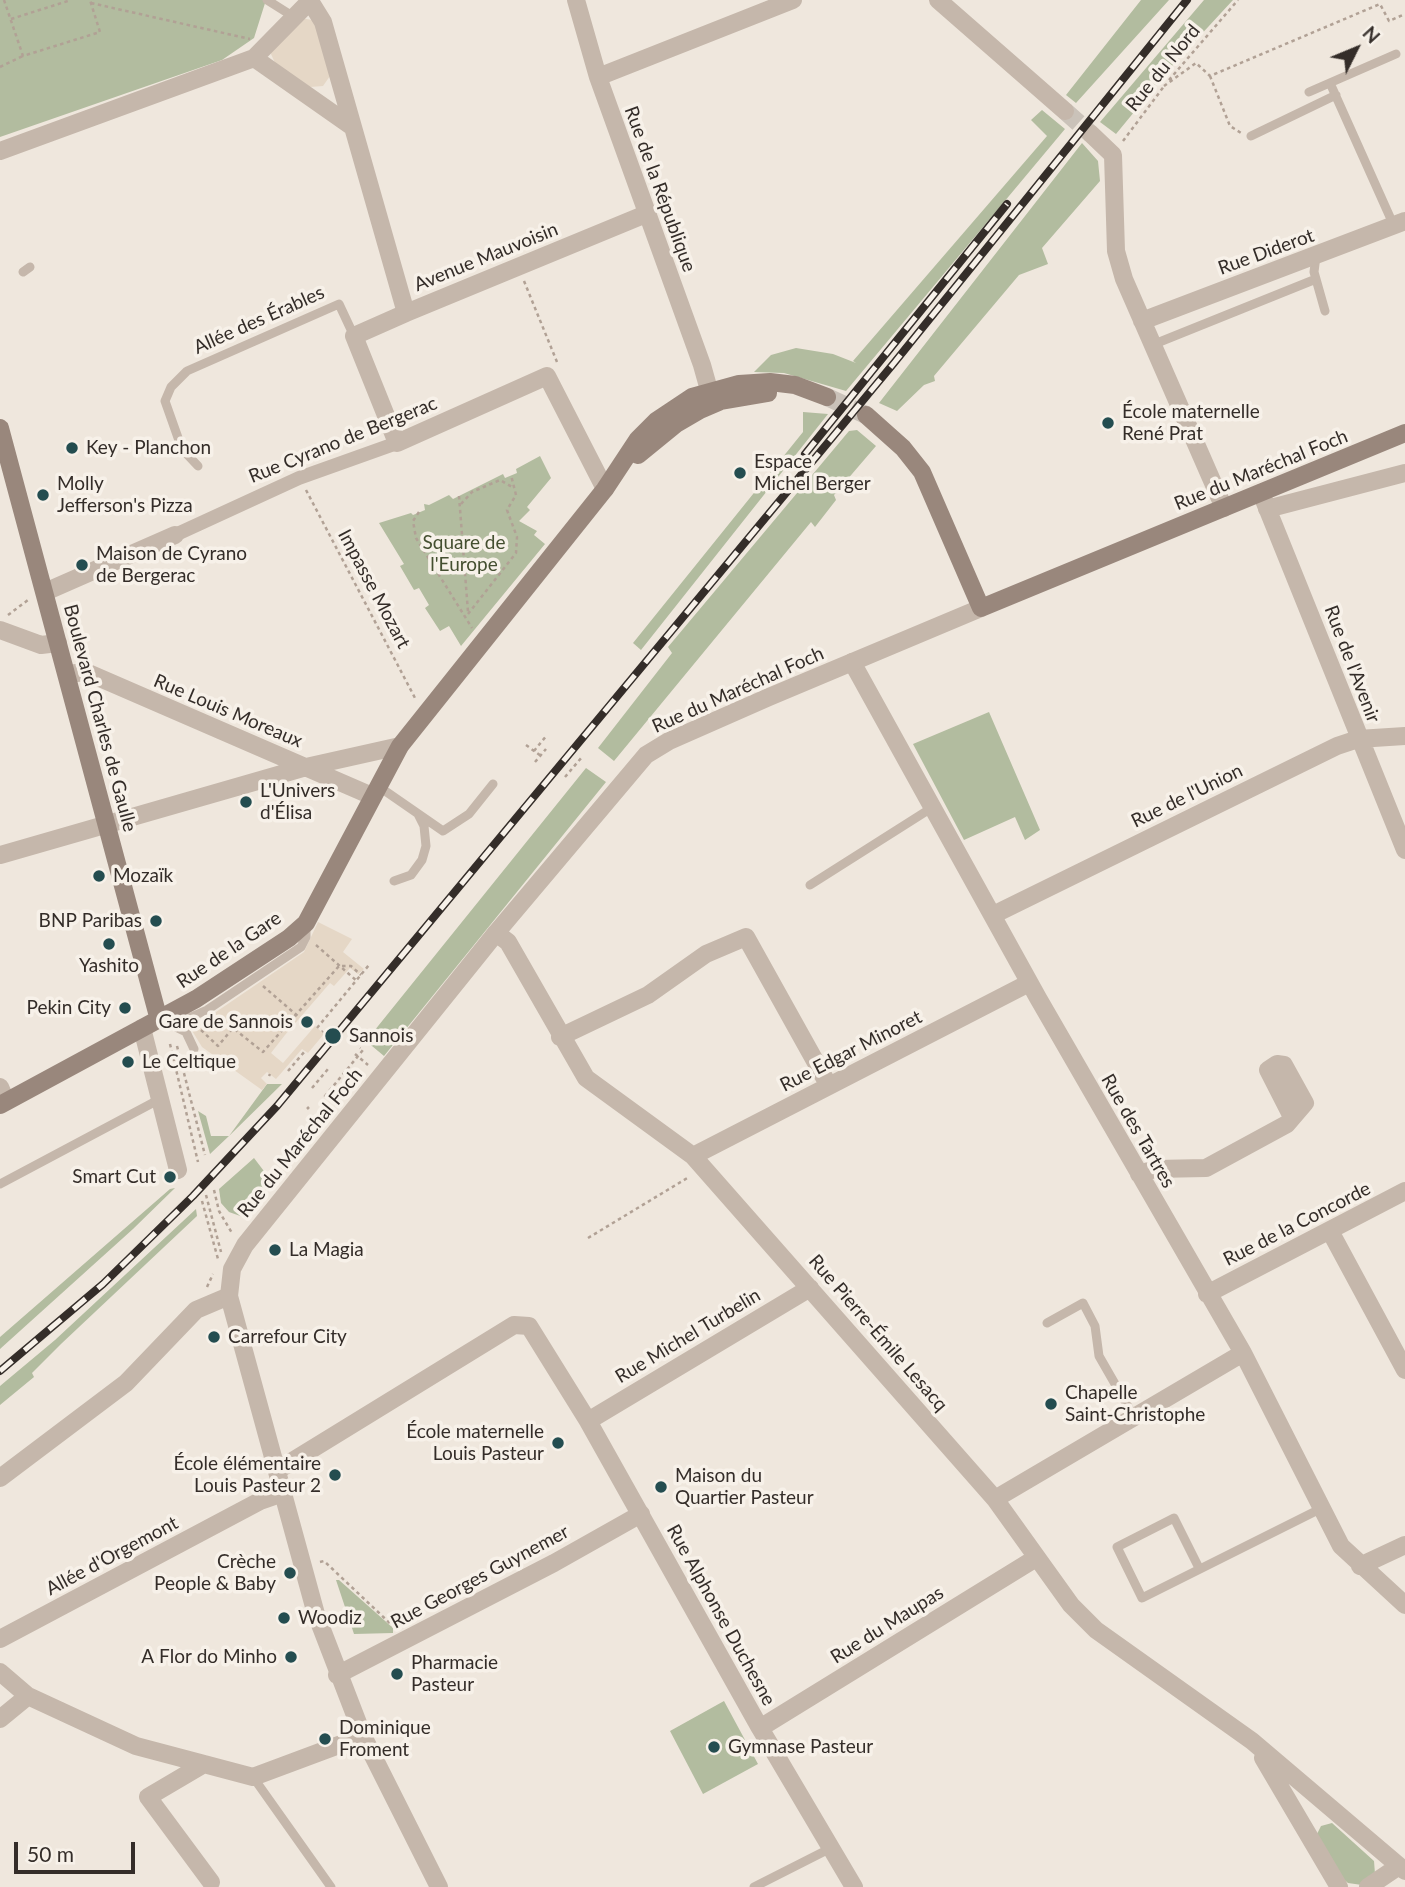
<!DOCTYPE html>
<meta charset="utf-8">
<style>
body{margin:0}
#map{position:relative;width:1405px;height:1887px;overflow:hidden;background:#efe7dd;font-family:Lato,sans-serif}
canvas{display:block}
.north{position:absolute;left:1321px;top:14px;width:70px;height:70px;-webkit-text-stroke:5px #f7f1e9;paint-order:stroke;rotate:47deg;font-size:19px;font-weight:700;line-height:28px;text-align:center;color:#342d29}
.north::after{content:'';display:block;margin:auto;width:24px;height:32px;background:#342d29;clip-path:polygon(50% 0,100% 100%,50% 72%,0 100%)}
.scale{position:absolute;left:14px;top:1842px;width:121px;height:32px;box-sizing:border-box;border:4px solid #342d29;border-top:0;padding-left:9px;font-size:21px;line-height:24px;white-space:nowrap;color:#342d29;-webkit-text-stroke:5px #f7f1e9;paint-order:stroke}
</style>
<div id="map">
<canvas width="1405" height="1887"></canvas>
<div class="north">N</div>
<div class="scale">50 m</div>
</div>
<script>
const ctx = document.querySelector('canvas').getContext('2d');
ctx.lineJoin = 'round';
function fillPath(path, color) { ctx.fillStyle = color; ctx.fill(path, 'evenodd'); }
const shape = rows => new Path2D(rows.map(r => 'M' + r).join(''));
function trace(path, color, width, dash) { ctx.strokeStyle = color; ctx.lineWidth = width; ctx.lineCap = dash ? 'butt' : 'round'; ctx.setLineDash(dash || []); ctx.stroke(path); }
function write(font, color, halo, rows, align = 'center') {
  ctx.font = font + ' Lato,sans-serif'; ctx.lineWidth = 7; ctx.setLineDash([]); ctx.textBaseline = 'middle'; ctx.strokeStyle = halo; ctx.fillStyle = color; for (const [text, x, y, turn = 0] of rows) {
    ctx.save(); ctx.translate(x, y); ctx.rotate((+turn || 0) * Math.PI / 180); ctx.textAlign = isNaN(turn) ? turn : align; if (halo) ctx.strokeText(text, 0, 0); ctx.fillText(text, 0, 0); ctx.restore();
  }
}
const green = shape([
 [0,0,266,0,254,38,222,60,0,137],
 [1141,0,1169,0,1076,103,1066,95],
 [1204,0,1233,0,1172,66,1116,134,1100,122],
 [1042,110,1065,129,846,391,784,373,754,372,771,355,796,348,833,354,856,363,853,361,1047,136,1031,120],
 [1082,143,1098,161,1100,181,1042,248,1048,264,1019,275,934,376,935,381,924,385,897,411,879,403],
 [803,412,828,414,641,650,633,643,803,432],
 [857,430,876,446,834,495,836,500,815,527,811,522,614,761,598,748,672,653,668,647,849,431],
 [540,456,551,478,527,507,530,510,519,521,537,531,534,535,545,544,461,646,449,626,440,631,425,608,429,605,419,588,414,590,400,566,404,564,379,523,411,513,413,515,425,510,424,504,429,505,449,495,453,499,503,474,505,478,517,473,516,469],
 [989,712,1040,830,1025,840,1015,817,964,840,913,744],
 [586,768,606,782,384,1056,366,1041],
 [267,1084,282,1084,229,1136,210,1154,198,1111,206,1116,211,1136,229,1136],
 [254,1158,273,1183,255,1200,246,1218,229,1212,221,1203,219,1189],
 [175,1188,133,1229,0,1349,0,1337,170,1189],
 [196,1209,197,1216,61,1344,32,1373,34,1377,0,1405,0,1386,55,1340],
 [336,1580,339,1580,393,1628,393,1633,354,1634],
 [724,1701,758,1764,703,1794,670,1731],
 [1332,1823,1374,1861,1375,1874,1362,1885,1348,1883,1342,1878,1317,1834,1321,1826]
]);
const plaza = shape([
 [301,18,312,20,319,28,330,76,323,86,310,87,275,63,271,54,272,47],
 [318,922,352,939,343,952,364,969,358,974,350,968,334,986,330,983,285,1035,271,1053,283,1063,315,1026,324,1034,308,1053,302,1049,276,1079,267,1072,261,1078,267,1084,262,1090,202,1047,191,1029,304,952]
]);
const minorTunnel = shape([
 [1065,111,1091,134]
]);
const secondaryTunnel = shape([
 [827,397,866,415]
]);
const path = shape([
 [4,0,23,56,100,32,90,0],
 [91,3,250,39],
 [11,19,71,0],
 [0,67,23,56],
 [1210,76,1230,126,1241,133],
 [1169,80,1238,0],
 [1164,86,1196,63,1210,76,1380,4,1389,21,1405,14],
 [1123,141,1165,85],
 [524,281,557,362],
 [306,490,415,698],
 [459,496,468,612],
 [461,504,472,492,500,480,514,488],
 [419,512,413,521,416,538,472,628],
 [468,614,516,553,517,537,507,510,516,495,511,475],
 [8,615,28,600],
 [526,745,541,756],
 [534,751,547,735],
 [535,762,546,749],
 [565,777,582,757],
 [316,945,358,982],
 [263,986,300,1018],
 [317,1028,369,965],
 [201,1030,218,1046,233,1028,263,1052,339,966,351,966,361,975],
 [322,1032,323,1031],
 [170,1044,198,1162],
 [177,1046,205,1155],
 [355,1054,368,1065],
 [288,1071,305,1051],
 [269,1076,270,1074],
 [312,1088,328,1069],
 [336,1105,325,1096,363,1050,360,1048],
 [307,1109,309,1107],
 [214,1190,219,1211,232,1233],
 [206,1195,221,1252],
 [202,1201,218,1259],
 [588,1238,689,1177],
 [207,1287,213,1274],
 [320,1562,324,1561,395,1628]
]);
const service = shape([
 [267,0,294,17],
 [1330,83,1394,226],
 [1309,92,1396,54],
 [1251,136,1336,95],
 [1316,256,1314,272,1325,311],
 [23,272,30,267],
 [1152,345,1316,279],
 [198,466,182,449,165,401,171,387,187,371,339,304,354,336],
 [378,786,443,831,469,814,493,784],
 [394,881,411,875,422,860,426,846,424,826,418,814],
 [810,885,933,807],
 [168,1019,191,1017,207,1010,301,947,306,937,306,924],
 [161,1020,186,1032,194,1049],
 [0,1184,160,1099],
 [1047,1323,1083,1303,1095,1326,1099,1356,1134,1417],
 [1199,1568,1174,1518,1117,1547,1142,1598,1320,1509],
 [253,1777,331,1887],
 [754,1887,831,1848]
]);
const pedestrian = shape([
 [175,535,299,478,397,443]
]);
const minor = shape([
 [576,0,598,77,702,365,709,390,698,400],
 [938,0,1065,111],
 [310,1,323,22,406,313,646,214],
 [254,58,351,126],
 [598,77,793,0],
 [1091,134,1113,155,1116,251,1124,279,1224,508],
 [0,151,254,58,311,0],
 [406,313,354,336,397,443,547,376,605,489],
 [1142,321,1405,221],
 [1261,493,1405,850],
 [1267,509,1405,473],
 [45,592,175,535],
 [0,630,41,645,58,643],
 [852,662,1038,998,1243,1353,1341,1546,1405,1605],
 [67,674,86,672,372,796],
 [0,855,306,767,400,746],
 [993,915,1337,746,1358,739,1405,736],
 [496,933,508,942,586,1078,693,1156,995,1499,1071,1605,1096,1630,1252,1741,1405,1871],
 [142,1028,178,1170],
 [560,1037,648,995,706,954,746,937,829,1086],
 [0,1087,6,1101],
 [693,1156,1029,983],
 [1139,1174,1155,1169,1206,1168,1287,1124,1305,1103,1284,1065,1277,1064,1268,1070,1292,1117],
 [1330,1231,1405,1370],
 [1207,1294,1405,1191],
 [588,1421,810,1288],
 [278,1470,514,1325,529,1326,588,1421,760,1728,854,1887],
 [0,1478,126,1383,196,1310,229,1296],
 [995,1499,1243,1353],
 [1360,1566,1405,1545],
 [0,1639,260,1501,283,1493],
 [0,1672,28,1696,136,1746,253,1777,363,1736],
 [337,1675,554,1563,641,1514],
 [0,1719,28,1696],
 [760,1728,1036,1558],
 [1263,1758,1339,1887],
 [204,1764,148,1797,211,1882],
 [1368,1887,1399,1866]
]);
const tertiary = shape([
 [439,1887,363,1736,316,1614,229,1296,232,1269,245,1245,496,933,646,755,669,741,769,697,981,608]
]);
const secondary = shape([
 [866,415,903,448,922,472,981,608,1405,433],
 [0,428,159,1020],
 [638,455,676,424,700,410,721,401,768,393],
 [0,1105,196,999,289,938,306,923,400,746,605,489,638,439,656,421,692,397,739,384,770,382,795,385,827,397]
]);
const rail = shape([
 [805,454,1007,204],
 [0,1371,103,1284,193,1196,277,1106,894,363,1187,0]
]);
const markers = [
 [1108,423,7,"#244d50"],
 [72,448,7,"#244d50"],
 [740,473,7,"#244d50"],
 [43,495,7,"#244d50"],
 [82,565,7,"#244d50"],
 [246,802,7,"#244d50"],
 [99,876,7,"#244d50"],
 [156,921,7,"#244d50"],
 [109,944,7,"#244d50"],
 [125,1008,7,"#244d50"],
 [307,1022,7,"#244d50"],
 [333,1036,9,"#244d50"],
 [128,1062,7,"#244d50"],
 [170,1177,7,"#244d50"],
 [275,1250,7,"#244d50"],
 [214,1337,7,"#244d50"],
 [1051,1404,7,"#244d50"],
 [558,1443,7,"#244d50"],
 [335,1475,7,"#244d50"],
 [661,1487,7,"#244d50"],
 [290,1573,7,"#244d50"],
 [284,1618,7,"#244d50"],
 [291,1657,7,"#244d50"],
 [397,1674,7,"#244d50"],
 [325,1739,7,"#244d50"],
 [714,1747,7,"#244d50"]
];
const streetNames = [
 ["Rue du Nord",1163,68,-51],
 ["Rue de la République",660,189,70],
 ["Rue Diderot",1266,252,-20],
 ["Avenue Mauvoisin",486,257,-22],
 ["Allée des Érables",259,320,-24],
 ["Rue Cyrano de Bergerac",343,440,-22],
 ["Rue du Maréchal Foch",1261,470,-22],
 ["Impasse Mozart",374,589,62],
 ["Rue de l'Avenir",1352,664,69],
 ["Rue du Maréchal Foch",738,690,-24],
 ["Rue Louis Moreaux",228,711,23],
 ["Boulevard Charles de Gaulle",100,718,75],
 ["Rue de l'Union",1187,796,-26],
 ["Rue de la Gare",229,950,-34],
 ["Rue Edgar Minoret",851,1051,-27],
 ["Rue des Tartres",1138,1131,60],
 ["Rue du Maréchal Foch",300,1143,-51],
 ["Rue de la Concorde",1297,1224,-27],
 ["Rue Pierre-Émile Lesacq",878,1333,49],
 ["Rue Michel Turbelin",688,1336,-31],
 ["Allée d'Orgemont",112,1556,-28],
 ["Rue Georges Guynemer",480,1577,-28],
 ["Rue Alphonse Duchesne",721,1615,61],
 ["Rue du Maupas",887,1625,-32]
];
const poiNames = [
 ["École maternelle",1122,412],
 ["René Prat",1122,434],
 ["Key - Planchon",86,448],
 ["Espace",754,462],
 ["Michel Berger",754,484],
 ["Molly",57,484],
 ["Jefferson's Pizza",57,506],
 ["Maison de Cyrano",96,554],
 ["de Bergerac",96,576],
 ["L'Univers",260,791],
 ["d'Élisa",260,813],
 ["Mozaïk",113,876],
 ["BNP Paribas",142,921,"right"],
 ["Yashito",109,966,"center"],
 ["Pekin City",111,1008,"right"],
 ["Gare de Sannois",293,1022,"right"],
 ["Sannois",349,1036],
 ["Le Celtique",142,1062],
 ["Smart Cut",156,1177,"right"],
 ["La Magia",289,1250],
 ["Carrefour City",228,1337],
 ["Chapelle",1065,1393],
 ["Saint-Christophe",1065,1415],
 ["École maternelle",544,1432,"right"],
 ["Louis Pasteur",544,1454,"right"],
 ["École élémentaire",321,1464,"right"],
 ["Louis Pasteur 2",321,1486,"right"],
 ["Maison du",675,1476],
 ["Quartier Pasteur",675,1498],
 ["Crèche",276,1562,"right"],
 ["People & Baby",276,1584,"right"],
 ["Woodiz",298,1618],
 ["A Flor do Minho",277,1657,"right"],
 ["Pharmacie",411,1663],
 ["Pasteur",411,1685],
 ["Dominique",339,1728],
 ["Froment",339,1750],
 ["Gymnase Pasteur",728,1747]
];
const parkNames = [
 ["Square de",464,543],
 ["l'Europe",464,565]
];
fillPath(green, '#b2bc9f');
fillPath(plaza, '#e5d7c6');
trace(minorTunnel, '#cac2b9', 18, [18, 9]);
trace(secondaryTunnel, '#cac2b9', 18, [18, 9]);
trace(path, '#b1a195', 2.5, [3.5, 3.5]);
trace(service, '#c5b7ab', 9);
trace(pedestrian, '#c5b7ab', 14);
trace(minor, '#c5b7ab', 18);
trace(tertiary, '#c5b7ab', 18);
trace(secondary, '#99877c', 18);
trace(rail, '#342d29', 8);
trace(rail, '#f7f1e9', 5, [16]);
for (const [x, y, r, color] of markers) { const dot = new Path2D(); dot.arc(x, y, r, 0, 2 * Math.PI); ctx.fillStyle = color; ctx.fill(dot); trace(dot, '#f7f1e9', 2.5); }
write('19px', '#342d29', '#f7f1e9', streetNames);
write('19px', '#342d29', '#f7f1e9', poiNames, 'left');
write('19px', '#444f30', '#f7f1e9', parkNames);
</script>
